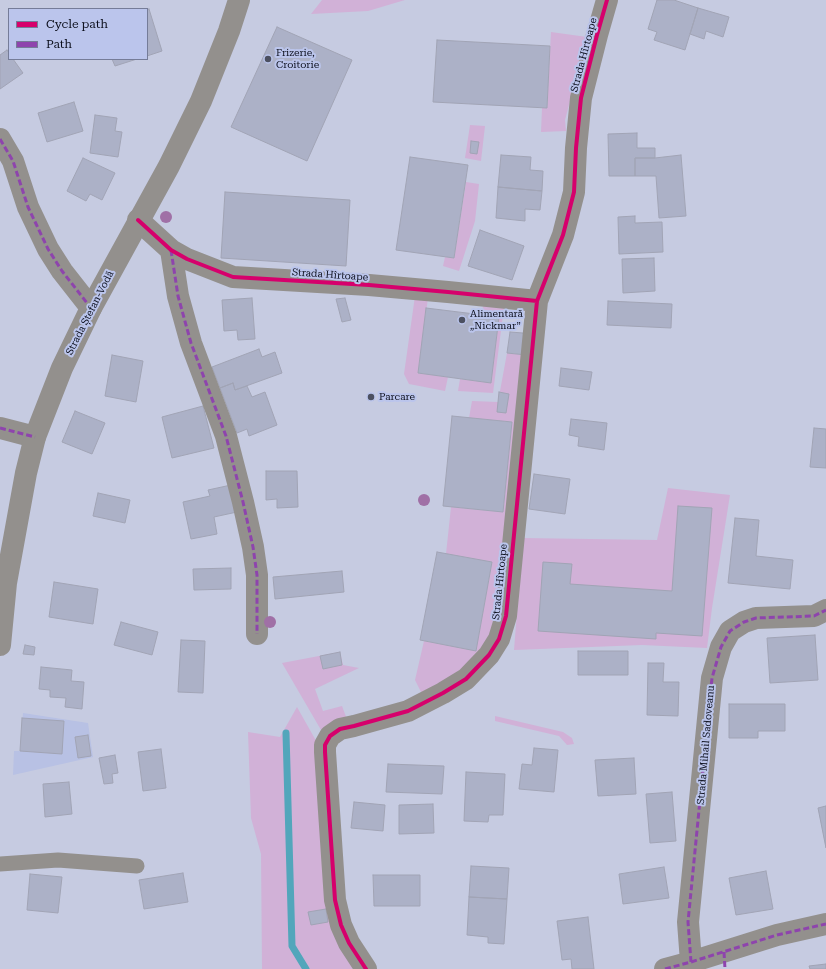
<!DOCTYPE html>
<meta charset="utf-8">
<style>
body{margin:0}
#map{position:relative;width:826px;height:969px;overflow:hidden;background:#c6cbe1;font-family:"Roboto Serif",serif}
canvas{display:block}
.legend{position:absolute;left:8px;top:8px;width:140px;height:52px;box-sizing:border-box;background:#bbc5ec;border:1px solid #757c98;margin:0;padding:5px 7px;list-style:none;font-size:12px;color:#0b0e1b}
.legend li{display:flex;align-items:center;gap:8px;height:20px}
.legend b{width:20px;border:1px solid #757c98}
</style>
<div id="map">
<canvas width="826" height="969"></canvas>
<ul class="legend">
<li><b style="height:5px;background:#d6006c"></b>Cycle path</li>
<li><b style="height:5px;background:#8e44ad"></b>Path</li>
</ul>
</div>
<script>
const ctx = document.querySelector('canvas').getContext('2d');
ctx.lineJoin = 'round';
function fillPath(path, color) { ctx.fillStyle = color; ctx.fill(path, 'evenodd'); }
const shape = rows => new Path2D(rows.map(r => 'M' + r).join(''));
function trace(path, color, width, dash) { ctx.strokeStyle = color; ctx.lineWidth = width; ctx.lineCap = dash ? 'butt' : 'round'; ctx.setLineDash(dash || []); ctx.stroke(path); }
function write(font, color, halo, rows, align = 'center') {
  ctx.font = font + ' "Roboto Serif",serif'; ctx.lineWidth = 4; ctx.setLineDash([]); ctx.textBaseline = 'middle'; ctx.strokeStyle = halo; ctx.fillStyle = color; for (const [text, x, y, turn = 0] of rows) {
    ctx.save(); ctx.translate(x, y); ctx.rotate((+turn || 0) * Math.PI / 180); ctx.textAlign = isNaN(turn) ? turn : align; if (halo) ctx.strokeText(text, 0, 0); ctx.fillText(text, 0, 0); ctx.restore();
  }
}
const built = shape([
 [23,713,88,723,93,757,13,775,14,751,20,751]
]);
const green = shape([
 [322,0,405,0,368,11,311,14],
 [551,32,587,37,565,120,566,131,541,132,542,108,547,108],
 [470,125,485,126,481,161,465,158],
 [466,182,479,184,475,221,459,271,443,266,445,257,454,258],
 [415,296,428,298,418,373,448,377,445,391,409,384,404,374],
 [483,305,504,307,493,393,458,391,460,379,491,382,499,317,482,315],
 [507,353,526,355,525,375,491,636,467,665,423,696,415,680,424,641,476,650,492,563,446,554,451,507,503,512,512,422,469,418,472,401,498,402],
 [668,488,730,495,712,608,707,648,642,645,514,650,523,538,657,540],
 [340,652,343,665,359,668,315,689,323,711,342,706,348,722,321,730,282,663],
 [297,707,319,746,318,783,361,969,262,969,261,854,251,818,248,732,280,737],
 [495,716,563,732,572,738,574,744,567,745,559,736,495,721]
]);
const stream = shape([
 [286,733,292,946,306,969]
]);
const building = shape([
 [657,0,674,0,698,8,685,50,654,40,657,32,648,29,657,0],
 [698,8,729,17,723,37,706,31,704,39,690,34,698,8],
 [149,9,162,51,147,56,147,10,149,9],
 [277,27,352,60,307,161,231,127,277,27],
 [437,40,550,46,547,108,433,102,437,40],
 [7,50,9,53,9,59,13,59,23,73,0,89,0,55,7,50],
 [112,59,137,59,115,66,112,59],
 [74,102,83,131,47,142,38,113,74,102],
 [95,115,117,118,115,131,122,132,118,157,90,153,95,115],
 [637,133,637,148,655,148,655,158,635,158,635,176,609,176,608,134,637,133],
 [471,141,479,142,477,154,470,153,471,141],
 [501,155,531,157,530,170,543,171,542,191,498,187,501,155],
 [681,155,686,216,659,218,656,176,635,176,635,158,655,158,681,155],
 [410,157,468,165,454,258,396,250,410,157],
 [83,158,115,173,102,200,90,194,86,201,67,191,83,158],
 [498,187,542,191,540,210,525,209,525,221,496,218,498,187],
 [225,192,350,200,346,266,221,258,225,192],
 [635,216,635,223,662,222,663,252,619,254,618,217,635,216],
 [480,230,524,246,512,280,468,266,480,230],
 [654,258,655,291,623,293,622,259,654,258],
 [252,298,255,339,238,340,237,330,224,331,222,300,252,298],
 [345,298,351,320,342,322,336,299,345,298],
 [608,301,672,304,671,328,607,325,608,301],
 [426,308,499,317,491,383,418,373,426,308],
 [510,332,523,333,527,345,526,355,507,353,510,332],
 [259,349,262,357,275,352,282,373,235,390,233,383,220,388,212,367,259,349],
 [112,355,143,361,136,402,105,396,112,355],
 [561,368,592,372,589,390,559,386,561,368],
 [233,383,235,390,247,386,252,397,265,392,277,425,249,436,247,429,237,433,220,388,233,383],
 [499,392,509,394,506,413,497,412,499,392],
 [203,406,214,448,172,458,162,417,203,406],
 [75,411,105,423,92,454,62,442,75,411],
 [452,416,512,422,503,512,443,506,452,416],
 [571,419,607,423,604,450,578,446,579,437,569,435,571,419],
 [814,428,826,429,826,468,810,467,814,428],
 [266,471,297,471,298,507,277,508,277,499,266,500,266,471],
 [534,474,570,479,565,514,529,509,534,474],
 [231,485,237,512,214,517,217,534,191,539,183,502,210,496,208,490,231,485],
 [98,493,130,500,125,523,93,516,98,493],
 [678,506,712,508,702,636,656,633,656,639,538,631,543,562,572,564,570,584,672,591,678,506],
 [735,518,759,520,756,556,793,560,790,589,728,583,735,518],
 [437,552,492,562,476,651,420,640,437,552],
 [231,568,231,589,194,590,193,569,231,568],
 [342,571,344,592,275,599,273,577,342,571],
 [54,582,98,589,93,624,49,617,54,582],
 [121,622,158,632,152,655,114,645,121,622],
 [815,635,818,680,770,683,767,638,815,635],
 [181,640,205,641,203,693,178,692,181,640],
 [25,645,35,647,34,655,23,654,25,645],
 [578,651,628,651,628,675,578,675,578,651],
 [340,652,342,665,323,669,320,656,340,652],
 [648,663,664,663,663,682,679,682,678,716,647,715,648,663],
 [41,667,72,670,71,681,84,682,82,709,65,707,66,698,50,697,50,690,39,689,41,667],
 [729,704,785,704,785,731,758,731,758,738,729,738,729,704],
 [22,718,64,721,62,754,20,751,22,718],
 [88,735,91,756,78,758,75,737,88,735],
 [534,748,558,750,554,792,519,789,522,764,532,765,534,748],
 [161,749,166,788,143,791,138,752,161,749],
 [115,755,118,773,112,774,113,783,104,784,99,758,115,755],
 [634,758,636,794,598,796,595,760,634,758],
 [388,764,444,766,442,794,386,792,388,764],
 [466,772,505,774,503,815,489,815,488,822,464,821,466,772],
 [69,782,72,814,45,817,43,784,69,782],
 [672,792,676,841,650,843,646,794,672,792],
 [354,802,385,805,383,831,351,828,354,802],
 [433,804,434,833,399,834,399,805,433,804],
 [826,806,826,848,818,808,826,806],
 [471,866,509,868,507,899,469,897,471,866],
 [664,867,669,898,623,904,619,874,664,867],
 [766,871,773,909,736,915,729,878,766,871],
 [183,873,188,902,144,909,139,880,183,873],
 [30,874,62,877,58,913,27,910,30,874],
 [373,875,420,875,420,906,374,906,373,875],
 [469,897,507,899,504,944,488,943,488,937,467,935,469,897],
 [326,909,328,922,311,925,308,912,326,909],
 [588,917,594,969,572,969,571,959,562,960,557,921,588,917],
 [826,964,826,969,810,969,809,966,826,964]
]);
const service = shape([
 [0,864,58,860,137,866]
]);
const minor = shape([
 [0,139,13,161,28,207,48,249,62,271,91,308],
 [138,220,171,250,187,259,233,277,369,285,448,292,537,301,563,235,574,192,576,148,581,98,597,35,607,0],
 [171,250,178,296,191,343,226,436,243,502,253,547,257,575,257,634],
 [0,428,35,437],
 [691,962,688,922,712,678,721,647,730,631,744,622,756,618,814,616,826,610],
 [366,969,349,943,341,925,335,900,325,752,325,745,330,736,340,729,354,726,408,711,443,693,466,679,489,655,499,639,506,616,537,301],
 [665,969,691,962,777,935,826,924]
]);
const tertiary = shape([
 [0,645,6,583,26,473,35,437,62,368,91,308,169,166,201,101,229,31,239,0]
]);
const quiet = shape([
 [0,139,13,161,28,207,48,249,62,271,91,308],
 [171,250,178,296,191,343,226,436,243,502,253,547,257,575,257,634],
 [0,428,35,437],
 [724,952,725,969],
 [691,962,688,922,712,678,721,647,730,631,744,622,756,618,814,616,826,610],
 [665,969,691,962,777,935,826,924]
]);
const cycleway = shape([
 [138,220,171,250,187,259,233,277,369,285,448,292,537,301,563,235,574,192,576,148,581,98,597,35,607,0],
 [366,969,349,943,341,925,335,900,325,752,325,745,330,736,340,729,354,726,408,711,443,693,466,679,489,655,499,639,506,616,537,301]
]);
const trees = [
 [166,217],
 [424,500],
 [270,622]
];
const markers = [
 [268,59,4,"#4c5060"],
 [462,320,4,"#4c5060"],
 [371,397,4,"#4c5060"]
];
const poiNames = [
 ["Frizerie,",276,53],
 ["Croitorie",276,65],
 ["Alimentară",470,314],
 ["„Nickmar”",470,326],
 ["Parcare",379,397]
];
const streetNames = [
 ["Strada Hîrtoape",584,55,-75],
 ["Strada Hîrtoape",330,275,4],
 ["Strada Ștefan-Vodă",90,313,-63],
 ["Strada Hîrtoape",500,582,-84],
 ["Strada Mihail Sadoveanu",706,745,-85]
];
fillPath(built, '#b8c1e4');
fillPath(green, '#d1b1d7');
trace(stream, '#52a6bb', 7);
fillPath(building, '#acb1c7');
trace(building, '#a1a4b5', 1);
trace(service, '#93908d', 15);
trace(minor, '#93908d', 22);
trace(tertiary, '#93908d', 22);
trace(quiet, '#8e44ad', 3, [6, 3]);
trace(cycleway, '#d6006c', 4);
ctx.fillStyle = '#a070a6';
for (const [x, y] of trees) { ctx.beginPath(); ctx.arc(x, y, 6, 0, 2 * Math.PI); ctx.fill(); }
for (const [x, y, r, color] of markers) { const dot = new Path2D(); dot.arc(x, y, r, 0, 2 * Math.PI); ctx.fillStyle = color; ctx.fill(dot); trace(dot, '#bbc5ec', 1.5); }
write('10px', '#0b0e1b', '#bbc5ec', poiNames, 'left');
write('10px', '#0b0e1b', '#bbc5ec', streetNames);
</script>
